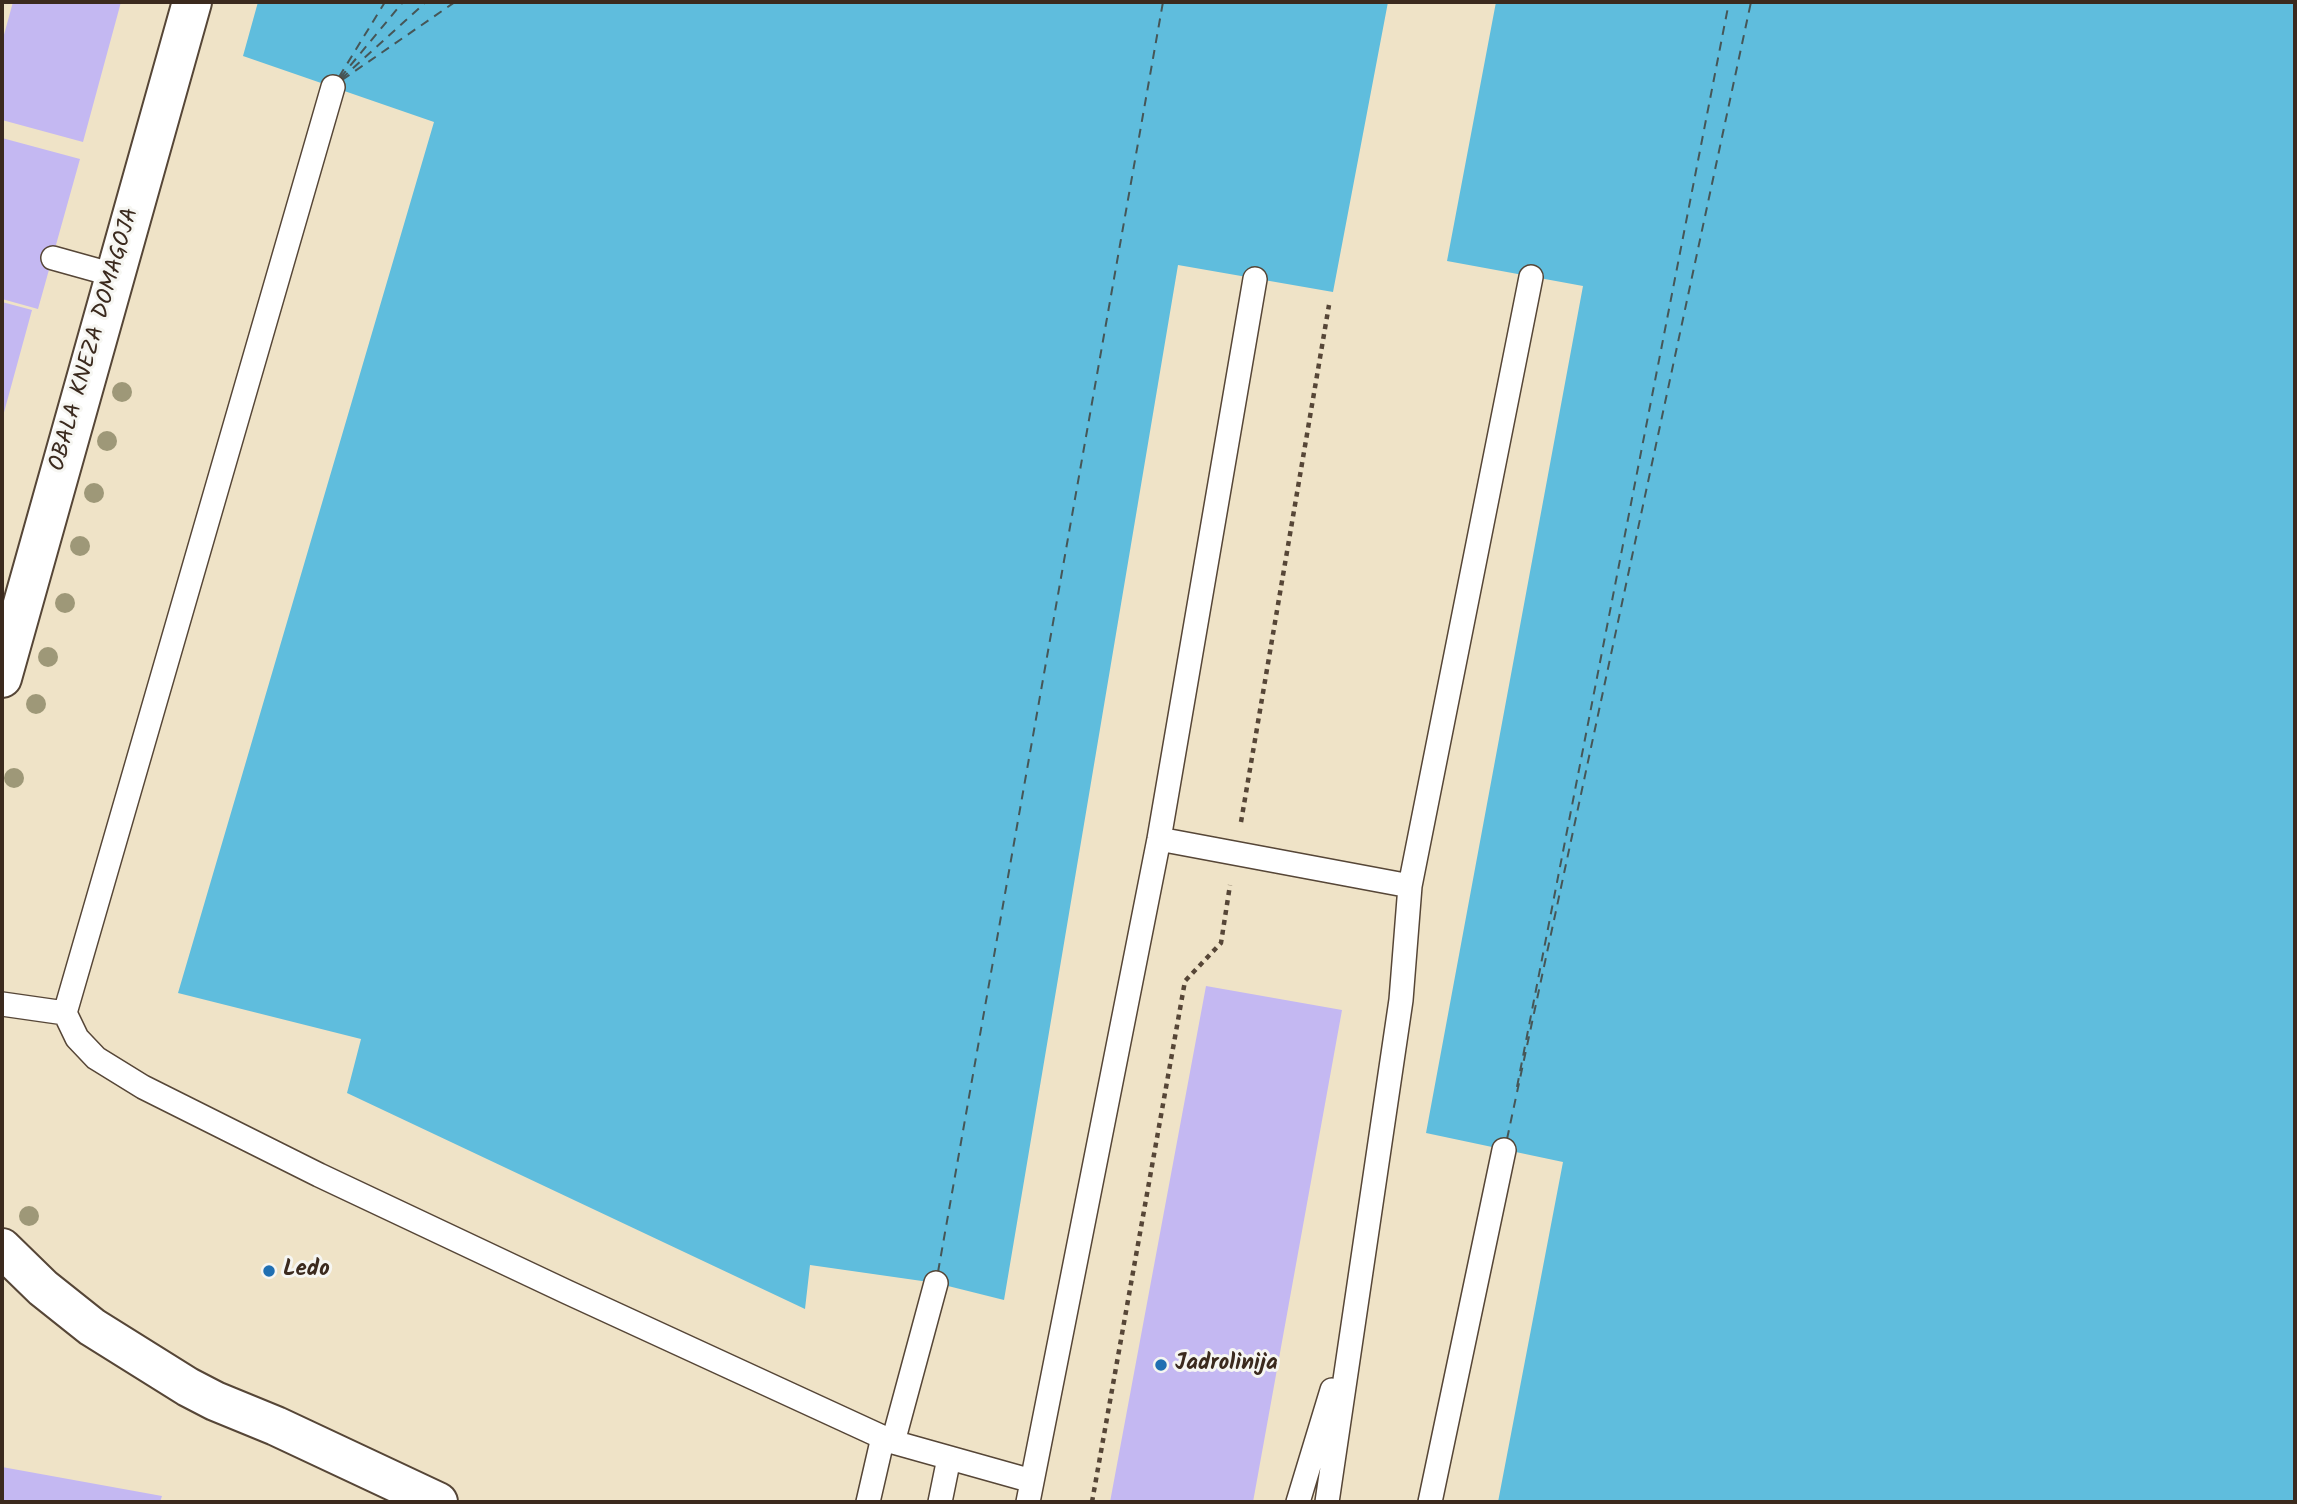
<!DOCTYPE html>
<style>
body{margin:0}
#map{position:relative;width:2297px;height:1504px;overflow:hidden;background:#efe3c7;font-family:Kalam,sans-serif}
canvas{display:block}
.frame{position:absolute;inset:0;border:4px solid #3b2a1e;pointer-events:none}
</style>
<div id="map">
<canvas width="2297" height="1504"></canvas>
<div class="frame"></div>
</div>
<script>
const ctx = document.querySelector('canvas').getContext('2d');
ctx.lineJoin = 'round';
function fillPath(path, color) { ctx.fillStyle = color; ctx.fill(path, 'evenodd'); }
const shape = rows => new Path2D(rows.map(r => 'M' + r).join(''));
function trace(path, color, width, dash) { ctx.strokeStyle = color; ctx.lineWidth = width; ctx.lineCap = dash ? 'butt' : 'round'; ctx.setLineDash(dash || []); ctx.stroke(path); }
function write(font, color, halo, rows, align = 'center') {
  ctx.font = font + ' Kalam,sans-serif'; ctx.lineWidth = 6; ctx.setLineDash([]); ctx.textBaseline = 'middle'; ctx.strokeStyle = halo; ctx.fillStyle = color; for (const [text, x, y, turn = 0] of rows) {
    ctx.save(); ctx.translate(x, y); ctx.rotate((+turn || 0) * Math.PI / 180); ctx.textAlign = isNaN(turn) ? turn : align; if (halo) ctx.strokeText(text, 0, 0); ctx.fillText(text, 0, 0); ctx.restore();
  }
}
const water = shape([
 [258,2,1388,2,1333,292,1178,265,1004,1300,936,1283,810,1265,805,1309,347,1093,361,1039,178,993,434,122,243,56],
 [1496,2,2295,2,2295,1502,1498,1502,1563,1162,1426,1133,1583,286,1447,261]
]);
const ferry = shape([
 [339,77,385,2],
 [340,78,403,2],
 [341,79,426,2],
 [342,80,455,2],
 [1517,1087,1729,2],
 [1507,1139,1751,2],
 [938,1272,1163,2]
]);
const building = shape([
 [13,2,121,2,83,142,2,120,2,42],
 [2,138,80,159,38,309,2,299],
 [2,302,32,310,3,416,2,416],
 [1206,986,1342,1010,1253,1502,1110,1502],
 [2,1467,162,1496,160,1502,2,1502]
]);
const path = shape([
 [1241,822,1329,305],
 [1092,1502,1185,981,1221,943,1230,885]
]);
const service = shape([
 [53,258,114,275],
 [1159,839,1410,886,1531,277],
 [2,1004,65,1013,333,87],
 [65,1013,77,1038,96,1058,143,1087,319,1175,567,1292,893,1442,1032,1481],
 [893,1442,936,1283],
 [868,1502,883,1437],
 [940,1502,949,1458],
 [1028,1502,1159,839,1255,279],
 [1298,1502,1332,1390],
 [1327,1502,1401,1000,1410,886],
 [1430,1502,1504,1150]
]);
const minor = shape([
 [2,678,192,2],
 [2,1248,43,1288,92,1327,188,1387,215,1401,276,1426,438,1502]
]);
const trees = [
 [122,392],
 [107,441],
 [94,493],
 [80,546],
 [65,603],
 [48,657],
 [36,704],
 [14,778],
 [29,1216]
];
const markers = [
 [269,1271,7,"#1f6fb2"],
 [1161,1365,7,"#1f6fb2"]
];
const streetNames = [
 ["OBALA KNEZA DOMAGOJA",96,340,-74]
];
const poiNames = [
 ["Ledo",283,1271],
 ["Jadrolinija",1175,1365]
];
fillPath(water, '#5fbddd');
trace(ferry, '#465657', 2, [9, 7]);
fillPath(building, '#c4b8f2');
trace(service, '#564637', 26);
trace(minor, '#564637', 42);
trace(path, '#564637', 4.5, [5, 5]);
trace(service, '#fff', 23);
trace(minor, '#fff', 38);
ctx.fillStyle = '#9e9878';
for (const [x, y] of trees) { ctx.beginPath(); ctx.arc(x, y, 10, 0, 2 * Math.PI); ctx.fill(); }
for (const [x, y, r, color] of markers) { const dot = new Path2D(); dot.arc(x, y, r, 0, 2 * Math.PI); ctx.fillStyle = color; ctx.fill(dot); trace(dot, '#f6f6f2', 2.5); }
write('23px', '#3b2a1e', '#f6f6f2', streetNames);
write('bold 23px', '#3b2a1e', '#f6f6f2', poiNames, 'left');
</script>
